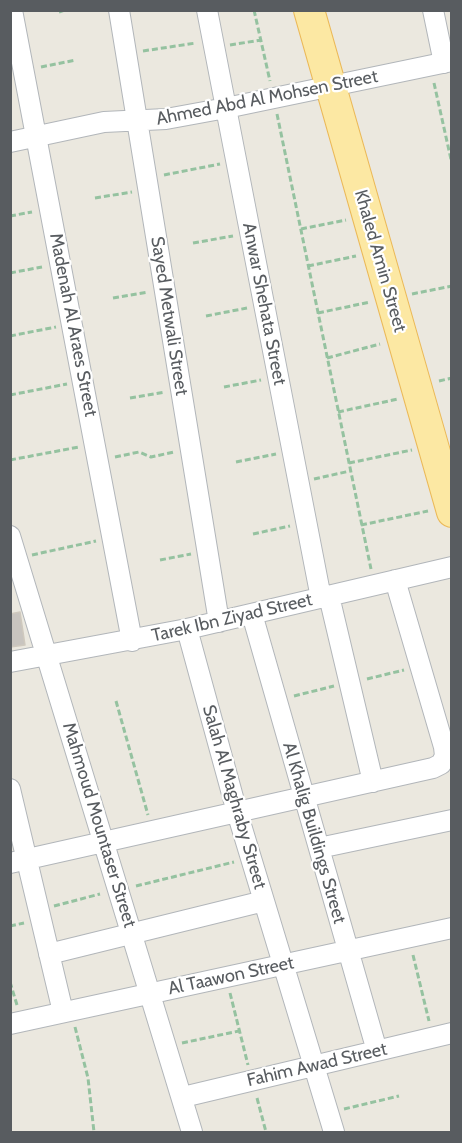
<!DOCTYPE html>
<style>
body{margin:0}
#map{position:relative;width:462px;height:1143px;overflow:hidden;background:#ebe8df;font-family:Cabin,sans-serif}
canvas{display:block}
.frame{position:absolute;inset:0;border:12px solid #585c60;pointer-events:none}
</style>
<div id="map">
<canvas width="462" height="1143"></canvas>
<div class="frame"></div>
</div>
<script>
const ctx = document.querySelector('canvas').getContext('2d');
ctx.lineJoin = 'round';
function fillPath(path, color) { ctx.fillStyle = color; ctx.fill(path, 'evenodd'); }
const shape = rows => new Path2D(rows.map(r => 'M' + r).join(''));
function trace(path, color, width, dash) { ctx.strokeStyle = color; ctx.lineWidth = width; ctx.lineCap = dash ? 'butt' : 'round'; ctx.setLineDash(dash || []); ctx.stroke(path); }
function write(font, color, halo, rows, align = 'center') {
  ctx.font = font + ' Cabin,sans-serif'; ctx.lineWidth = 4.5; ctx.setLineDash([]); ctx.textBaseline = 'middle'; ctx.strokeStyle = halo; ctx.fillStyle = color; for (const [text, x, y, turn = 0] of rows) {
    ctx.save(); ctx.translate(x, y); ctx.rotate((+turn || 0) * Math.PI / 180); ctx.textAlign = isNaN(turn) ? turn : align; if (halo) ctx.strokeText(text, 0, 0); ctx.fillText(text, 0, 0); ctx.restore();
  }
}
const building = shape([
 [20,612,25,645,10,647,10,614,20,612]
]);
const path = shape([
 [254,10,270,81],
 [59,12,65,10],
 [230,45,261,40],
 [143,51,196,43],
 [41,67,76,60],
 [434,83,452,164],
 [277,114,371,569],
 [164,175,220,164],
 [95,198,132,192],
 [10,216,32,212],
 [301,229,346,220],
 [193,243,233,236],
 [308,266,356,256],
 [10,273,42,267],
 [412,294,452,286],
 [113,298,148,292],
 [318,313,370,302],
 [206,316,247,308],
 [10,336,56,327],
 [327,358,380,344],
 [439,381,452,378],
 [224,387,261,380],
 [10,395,67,384],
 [130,398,165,392],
 [338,412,398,399],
 [115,457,139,452,151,457,174,452],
 [10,460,79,447],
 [236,462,276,454],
 [349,463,412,450],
 [314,479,350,471],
 [361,525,428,511],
 [253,534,290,526],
 [32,555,96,541],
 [160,560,191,554],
 [367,679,404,670],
 [294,696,334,686],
 [116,701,148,815],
 [136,886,234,862],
 [54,906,100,894],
 [10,926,24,923],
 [413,955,429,1021],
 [10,982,17,1005],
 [230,993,248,1065],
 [75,1027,88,1078,94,1132],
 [182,1043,239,1031],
 [257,1098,266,1132],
 [344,1109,399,1096]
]);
const minor = shape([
 [12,10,132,641],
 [119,10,219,622],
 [207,10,321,598],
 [433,10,444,63],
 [10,142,104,122,166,119,226,108,452,61],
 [10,536,192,1132],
 [329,596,373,782],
 [252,614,377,1051],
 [187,629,237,812,334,1132],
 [10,662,187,629,452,567],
 [10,789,63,1012],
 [319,848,452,820],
 [10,863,433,768,441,764,445,756,444,747,395,580],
 [49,954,264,901],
 [10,1024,452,928],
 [183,1097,452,1033]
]);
const primary = shape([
 [309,10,452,512]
]);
const streetNames = [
 ["Ahmed Abd Al Mohsen Street",267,98,-11],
 ["Khaled Amin Street",380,261,74],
 ["Anwar Shehata Street",264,304,79],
 ["Sayed Metwali Street",169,316,81],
 ["Madenah Al Araes Street",73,325,79],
 ["Tarek Ibn Ziyad Street",232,618,-13],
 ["Salah Al Maghraby Street",234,797,74],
 ["Mahmoud Mountaser Street",99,825,73],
 ["Al Khalig Buildings Street",314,833,74],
 ["Al Taawon Street",231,976,-12],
 ["Fahim Awad Street",317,1065,-13]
];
fillPath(building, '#c8c4bf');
trace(building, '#cfc9be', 1.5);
trace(minor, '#b2b6ba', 22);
trace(primary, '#ebb958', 32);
trace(path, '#95c2a0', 3, [6, 3]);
trace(minor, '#fff', 20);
trace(primary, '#fce8a3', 30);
write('18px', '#585c60', '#fff', streetNames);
</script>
